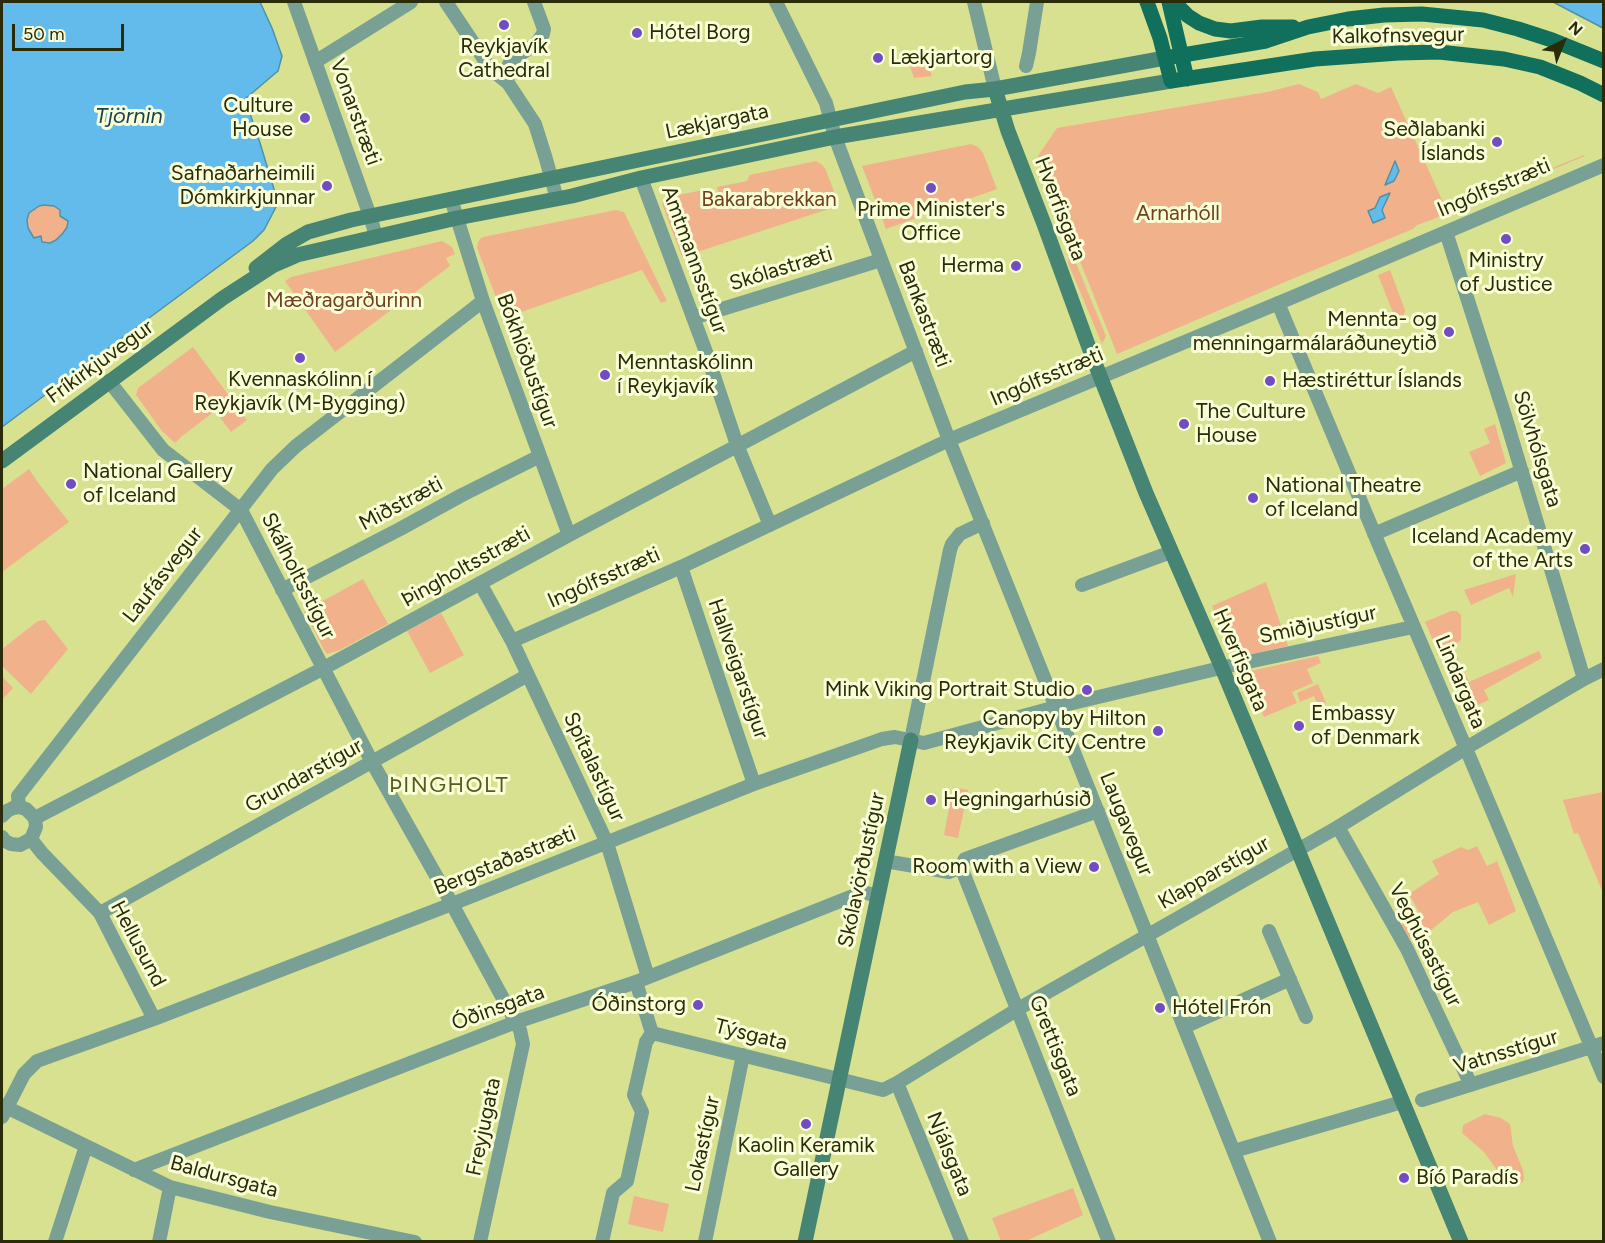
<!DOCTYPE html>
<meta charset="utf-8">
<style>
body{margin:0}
#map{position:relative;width:1605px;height:1243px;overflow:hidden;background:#d8e18f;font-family:Figtree,sans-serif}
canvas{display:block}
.frame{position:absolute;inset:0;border:3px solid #292b09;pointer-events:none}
.north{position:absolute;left:1533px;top:12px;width:60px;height:60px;-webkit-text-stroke:4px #f9fed6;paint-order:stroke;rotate:43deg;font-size:16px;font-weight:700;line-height:24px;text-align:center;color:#292b09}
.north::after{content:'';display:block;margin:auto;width:21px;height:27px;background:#292b09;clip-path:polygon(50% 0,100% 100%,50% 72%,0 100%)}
.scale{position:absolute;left:12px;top:24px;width:112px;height:27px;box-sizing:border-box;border:3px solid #292b09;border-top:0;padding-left:8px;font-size:18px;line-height:21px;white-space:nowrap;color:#292b09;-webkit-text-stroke:4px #f9fed6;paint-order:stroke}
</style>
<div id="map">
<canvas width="1605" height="1243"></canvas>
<div class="frame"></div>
<div class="north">N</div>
<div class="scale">50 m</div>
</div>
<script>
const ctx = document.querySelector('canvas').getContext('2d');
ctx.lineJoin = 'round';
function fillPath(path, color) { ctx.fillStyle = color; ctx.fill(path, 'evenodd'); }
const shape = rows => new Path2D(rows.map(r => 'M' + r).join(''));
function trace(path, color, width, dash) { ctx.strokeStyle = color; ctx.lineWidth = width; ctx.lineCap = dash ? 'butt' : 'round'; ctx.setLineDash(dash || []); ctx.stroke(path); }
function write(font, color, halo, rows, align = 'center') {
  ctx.font = font + ' Figtree,sans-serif'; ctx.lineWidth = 6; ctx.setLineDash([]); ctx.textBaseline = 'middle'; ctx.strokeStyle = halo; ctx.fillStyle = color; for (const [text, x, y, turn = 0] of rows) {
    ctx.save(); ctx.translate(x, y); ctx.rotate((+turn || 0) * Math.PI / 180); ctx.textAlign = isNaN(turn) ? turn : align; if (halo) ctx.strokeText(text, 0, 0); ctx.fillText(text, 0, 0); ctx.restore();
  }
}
const green = shape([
 [927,63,932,76,914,78,910,66],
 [1299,84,1318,92,1321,99,1356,84,1378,93,1391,87,1447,211,1584,155,1585,156,1431,220,1417,225,1413,229,1285,282,1117,354,1038,156,1057,128,1267,92],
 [971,144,978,147,983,153,997,189,886,229,862,166],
 [816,161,821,164,825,168,835,194,831,197,835,207,682,257,662,204,664,198,703,190,707,197,716,195,718,192,717,187,747,181,750,175],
 [44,205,54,206,60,210,62,218,65,218,68,221,67,227,63,233,56,240,50,243,42,242,39,237,35,238,28,228,27,220,29,213,39,206],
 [616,210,624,212,667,301,661,303,642,270,504,318,477,248,478,242,480,239,483,237],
 [442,241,452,247,455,254,446,258,450,266,335,352,285,281,291,277],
 [1069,246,1106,336,1102,344,1068,263],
 [1390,270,1405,310,1404,315,1398,318,1394,315,1378,275],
 [193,347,247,420,231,432,215,411,181,437,175,443,162,431,136,395,138,388],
 [1495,424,1506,463,1480,476,1469,452,1490,443,1484,429],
 [29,469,39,484,69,522,2,572,2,489],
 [1516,574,1513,597,1509,588,1471,605,1464,590],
 [363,579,388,624,340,650,327,654,324,650,304,611],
 [1266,582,1288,646,1234,658,1212,606],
 [1451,611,1457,611,1461,615,1461,640,1452,646,1469,682,1539,651,1542,658,1484,690,1489,700,1464,711,1425,622],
 [441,613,464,655,430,673,407,631],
 [45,620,68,649,31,694,2,666,2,649,38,621],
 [1318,656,1321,663,1307,669,1313,683,1292,692,1297,703,1264,717,1246,672],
 [2,676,13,688,2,700],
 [1318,684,1326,703,1318,706,1314,696,1300,702,1297,693],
 [953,787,968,790,958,838,944,835],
 [1603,792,1604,793,1603,893,1578,833,1574,834,1563,800],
 [1477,846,1487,866,1497,861,1516,911,1489,925,1478,902,1453,912,1430,931,1410,940,1401,925,1420,914,1409,894,1439,874,1432,861,1461,847,1468,850],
 [1485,1114,1501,1118,1510,1124,1513,1146,1523,1170,1524,1180,1518,1186,1505,1181,1484,1152,1462,1133,1463,1125],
 [1073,1188,1083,1215,1026,1241,1001,1241,992,1218],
 [634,1196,669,1204,663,1232,628,1224]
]);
const water = shape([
 [2,2,260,2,272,28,282,56,278,71,245,99,260,143,274,189,276,207,264,230,253,241,2,427,2,2],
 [44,205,54,206,60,210,60,216,68,221,67,227,63,233,56,240,50,243,42,242,41,236,34,238,28,228,27,220,29,213,39,206,44,205],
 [1553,2,1603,2,1603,28,1553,2],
 [1395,161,1399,171,1394,181,1385,185,1395,161],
 [1390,193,1382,210,1385,218,1373,223,1368,211,1375,208,1380,197,1390,193]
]);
const street = shape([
 [294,2,370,216,376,236],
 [446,2,490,68,508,83,535,124,546,159,557,199],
 [776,2,826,103,835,137,949,440,1270,1242],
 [974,2,995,89],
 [315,62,411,2],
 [1026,66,1029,53,1037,2],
 [508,83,506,72,510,62,514,58,536,44,543,34,544,29,534,2],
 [641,178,706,352,737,445,770,525],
 [451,199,483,301,569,535],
 [1446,232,1505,416,1584,679],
 [1278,303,1379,545,1470,758,1604,1077],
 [693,318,881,260],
 [109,381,163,450,241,510,372,762,452,904,520,1030,523,1044,480,1242],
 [1374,534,1522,471],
 [681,567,754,784],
 [480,583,512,641,607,843,648,977],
 [1082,585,1171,552],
 [282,590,400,529,462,495,540,456],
 [512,641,681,567,949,440,1293,297,1604,165],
 [911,740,950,550,952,544,960,534,983,523],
 [19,807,18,796,272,469,296,446,483,301],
 [2,816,7,811,13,808,19,807,26,809,35,818,36,827,31,839,20,845,11,844,5,841,2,837],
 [35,818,322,669,569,535,916,351],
 [1338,827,1407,949,1471,1085],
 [31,839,42,853,100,913,154,1019],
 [885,861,949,872,961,867,965,859,1098,811],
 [961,867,1109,1242],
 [100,913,528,675],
 [1269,931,1306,1017],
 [636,982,652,1033],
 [1184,1027,1290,979],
 [652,1033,883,1090,897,1083,1018,1009,1338,827,1466,748,1584,679,1604,669],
 [897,1083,962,1242],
 [1422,1100,1604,1043],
 [2,1105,170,1187,270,1212,415,1242],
 [2,1117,24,1074,37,1061,154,1019,452,904,754,784,882,739,895,737,924,743,1056,707,1229,666,1413,627],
 [1234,1151,1402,1102],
 [134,1170,516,1022,636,982,863,892,878,896],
 [55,1242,86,1146],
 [159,1242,170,1187],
 [602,1242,613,1193,627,1181,642,1112,634,1095,646,1042,652,1033],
 [705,1242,743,1055]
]);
const secondary = shape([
 [995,89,1008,131,1044,224,1091,353,1146,493,1222,668,1461,1242],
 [256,268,287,244,308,232,351,220,965,92,995,89,1165,58],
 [2,461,223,298,274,265,297,255,457,218,572,196,641,178,835,137,1171,81],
 [805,1242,911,740]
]);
const primary = shape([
 [1147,2,1160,38,1171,81,1315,59,1399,53,1439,52,1504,59,1540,67,1580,83,1604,95],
 [1169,2,1187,79],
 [1174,2,1188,16,1199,23,1215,29,1231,31,1262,27,1293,27],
 [1165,58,1266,41,1308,27,1348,19,1384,15,1422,14,1483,20,1518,29,1552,40,1604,61]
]);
const markers = [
 [504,25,6,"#724cc5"],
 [637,33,6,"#724cc5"],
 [878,58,6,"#724cc5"],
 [305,118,6,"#724cc5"],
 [1497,142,6,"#724cc5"],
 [327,186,6,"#724cc5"],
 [931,188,6,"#724cc5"],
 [1506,239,6,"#724cc5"],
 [1016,266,6,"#724cc5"],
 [1449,332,6,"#724cc5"],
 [300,358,6,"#724cc5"],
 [605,375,6,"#724cc5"],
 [1270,381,6,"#724cc5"],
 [1184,424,6,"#724cc5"],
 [71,484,6,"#724cc5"],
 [1253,498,6,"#724cc5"],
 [1585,549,6,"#724cc5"],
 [1087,690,6,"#724cc5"],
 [1299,726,6,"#724cc5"],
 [1158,731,6,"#724cc5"],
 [931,800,6,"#724cc5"],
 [1094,867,6,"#724cc5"],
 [698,1005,6,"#724cc5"],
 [1160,1008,6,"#724cc5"],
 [806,1124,6,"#724cc5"],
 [1404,1178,6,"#724cc5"]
];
const poiNames = [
 ["Hótel Borg",649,33],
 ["Reykjavík",504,47,"center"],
 ["Cathedral",504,71,"center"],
 ["Lækjartorg",890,58],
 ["Culture",293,106,"right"],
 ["House",293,130,"right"],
 ["Seðlabanki",1485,130,"right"],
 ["Íslands",1485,154,"right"],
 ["Safnaðarheimili",315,174,"right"],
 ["Dómkirkjunnar",315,198,"right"],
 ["Prime Minister's",931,210,"center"],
 ["Office",931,234,"center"],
 ["Ministry",1506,261,"center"],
 ["of Justice",1506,285,"center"],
 ["Herma",1004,266,"right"],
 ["Mennta- og",1437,320,"right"],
 ["menningarmálaráðuneytið",1437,344,"right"],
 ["Menntaskólinn",617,363],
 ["í Reykjavík",617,387],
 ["Kvennaskólinn í",300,380,"center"],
 ["Reykjavík (M-Bygging)",300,404,"center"],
 ["Hæstiréttur Íslands",1282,381],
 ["The Culture",1196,412],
 ["House",1196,436],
 ["National Gallery",83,472],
 ["of Iceland",83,496],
 ["National Theatre",1265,486],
 ["of Iceland",1265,510],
 ["Iceland Academy",1573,537,"right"],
 ["of the Arts",1573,561,"right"],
 ["Mink Viking Portrait Studio",1075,690,"right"],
 ["Embassy",1311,714],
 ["of Denmark",1311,738],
 ["Canopy by Hilton",1146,719,"right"],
 ["Reykjavik City Centre",1146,743,"right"],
 ["Hegningarhúsið",943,800],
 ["Room with a View",1082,867,"right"],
 ["Óðinstorg",686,1005,"right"],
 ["Hótel Frón",1172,1008],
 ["Kaolin Keramik",806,1146,"center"],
 ["Gallery",806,1170,"center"],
 ["Bíó Paradís",1416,1178]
];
const streetNames = [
 ["Kalkofnsvegur",1398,36,-1],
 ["Vonarstræti",355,112,70],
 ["Lækjargata",717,122,-12],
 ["Ingólfsstræti",1494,188,-23],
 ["Hverfisgata",1060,209,69],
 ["Amtmannsstígur",694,260,70],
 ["Skólastræti",781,269,-17],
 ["Bankastræti",924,314,69],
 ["Bókhlöðustígur",527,361,70],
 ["Fríkirkjuvegur",100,362,-36],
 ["Ingólfsstræti",1047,377,-23],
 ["Sölvhólsgata",1537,449,73],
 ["Miðstræti",401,504,-28],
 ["Þingholtsstræti",466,567,-29],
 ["Laufásvegur",163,575,-52],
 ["Skálholtsstígur",298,576,63],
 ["Ingólfsstræti",604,578,-24],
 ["Smiðjustígur",1318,625,-12],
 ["Hverfisgata",1240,660,67],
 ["Hallveigarstígur",738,669,71],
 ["Lindargata",1460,682,67],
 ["Spítalastígur",594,767,65],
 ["Grundarstígur",304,776,-29],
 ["Laugavegur",1126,824,68],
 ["Bergstaðastræti",505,861,-22],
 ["Skólavörðustígur",862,870,-78],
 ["Klapparstígur",1214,873,-30],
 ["Hellusund",138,944,62],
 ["Veghúsastígur",1425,945,63],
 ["Óðinsgata",498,1008,-20],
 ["Týsgata",751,1035,14],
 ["Grettisgata",1055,1046,68],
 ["Vatnsstígur",1506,1052,-17],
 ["Freyjugata",484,1127,-78],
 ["Lokastígur",703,1144,-78],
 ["Njálsgata",949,1154,68],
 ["Baldursgata",224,1177,15]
];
const parkNames = [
 ["Bakarabrekkan",769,200],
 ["Arnarhóll",1178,214],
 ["Mæðragarðurinn",344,301]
];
const waterNames = [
 ["Tjörnin",129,117]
];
const neighbourhoodNames = [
 ["ÞINGHOLT",449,786]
];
fillPath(green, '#f1b28b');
fillPath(water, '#62bbea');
trace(water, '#5190a6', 1.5);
trace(street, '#79a094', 14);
trace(secondary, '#468473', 15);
trace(primary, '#11705c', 15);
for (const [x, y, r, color] of markers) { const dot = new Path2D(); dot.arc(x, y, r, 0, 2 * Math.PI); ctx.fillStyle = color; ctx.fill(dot); trace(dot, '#f9fed6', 2); }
write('21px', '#292b09', '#f9fed6', poiNames, 'left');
write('21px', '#292b09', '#f9fed6', streetNames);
write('21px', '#71401e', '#f9fed6', parkNames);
write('italic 22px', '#173e51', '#f9fed6', waterNames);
ctx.letterSpacing = '1.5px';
write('22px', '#575c1f', '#f9fed6', neighbourhoodNames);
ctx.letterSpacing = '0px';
</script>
